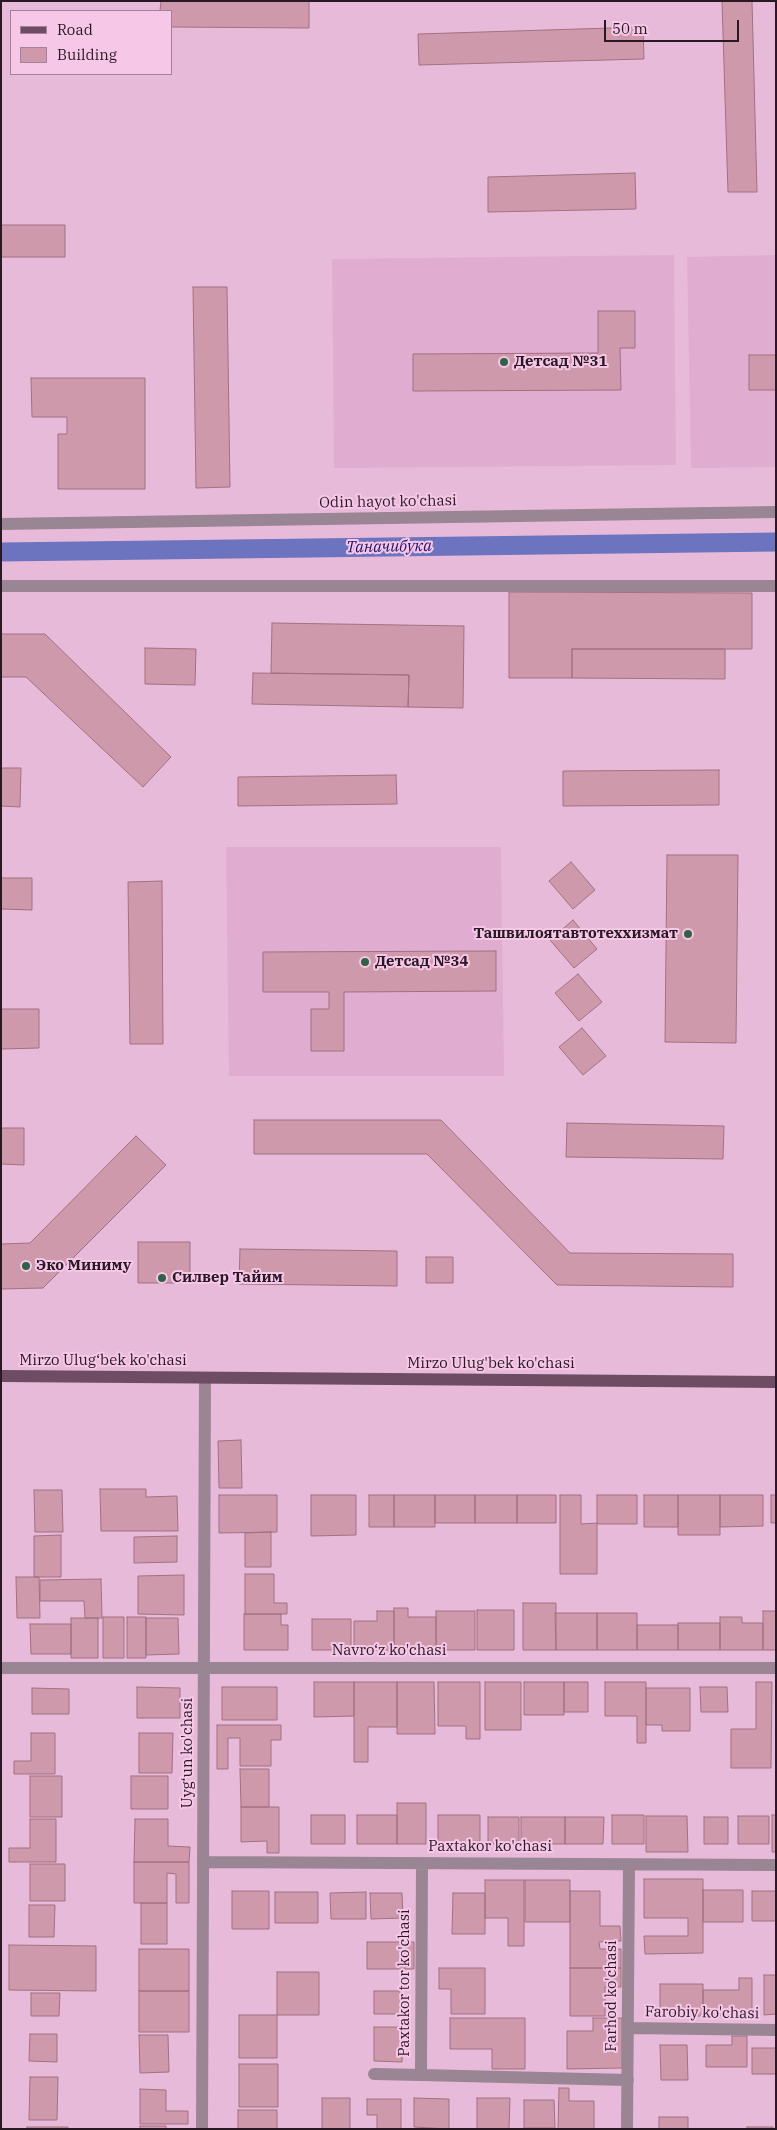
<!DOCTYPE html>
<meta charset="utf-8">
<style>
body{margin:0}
#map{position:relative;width:777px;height:2130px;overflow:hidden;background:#e8bada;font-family:"IBM Plex Serif",serif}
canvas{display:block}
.frame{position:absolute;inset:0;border:2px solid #291925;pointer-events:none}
.legend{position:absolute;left:10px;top:10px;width:162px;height:65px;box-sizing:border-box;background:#f6c7e7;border:1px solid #a48199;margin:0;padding:6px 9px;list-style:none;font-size:15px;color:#291925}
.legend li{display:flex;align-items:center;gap:10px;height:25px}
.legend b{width:25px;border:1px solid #a48199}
.scale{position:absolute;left:604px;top:20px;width:135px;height:22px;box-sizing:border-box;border:2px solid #291925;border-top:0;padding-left:6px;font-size:15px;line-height:18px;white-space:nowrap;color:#291925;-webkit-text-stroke:4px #f6c7e7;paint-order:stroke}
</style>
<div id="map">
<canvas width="777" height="2130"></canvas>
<div class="frame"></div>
<ul class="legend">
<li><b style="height:6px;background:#6d4c64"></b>Road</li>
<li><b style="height:14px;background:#ce9aab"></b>Building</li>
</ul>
<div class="scale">50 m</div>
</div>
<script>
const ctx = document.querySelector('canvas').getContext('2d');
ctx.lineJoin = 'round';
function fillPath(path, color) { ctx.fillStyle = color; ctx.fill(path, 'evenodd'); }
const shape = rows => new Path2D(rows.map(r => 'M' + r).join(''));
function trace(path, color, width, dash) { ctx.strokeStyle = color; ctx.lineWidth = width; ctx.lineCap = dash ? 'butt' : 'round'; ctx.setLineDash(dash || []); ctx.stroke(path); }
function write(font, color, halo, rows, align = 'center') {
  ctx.font = font + ' "IBM Plex Serif",serif'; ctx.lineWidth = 4; ctx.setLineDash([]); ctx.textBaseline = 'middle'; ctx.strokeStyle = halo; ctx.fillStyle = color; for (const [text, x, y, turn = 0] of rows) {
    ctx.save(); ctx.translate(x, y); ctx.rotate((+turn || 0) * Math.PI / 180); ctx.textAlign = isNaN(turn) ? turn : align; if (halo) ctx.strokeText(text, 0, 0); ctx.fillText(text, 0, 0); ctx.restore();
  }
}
const built = shape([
 [674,255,676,465,334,468,332,259],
 [776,255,776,467,691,468,687,257],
 [226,847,501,847,504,1076,229,1076]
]);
const canal = shape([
 [1,552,776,542]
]);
const building = shape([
 [161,1,309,1,309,28,171,27,171,11,160,11,161,1],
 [722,1,752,1,757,192,728,192,722,1],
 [643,27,644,59,419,65,418,34,643,27],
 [635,173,636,209,488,212,488,177,635,173],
 [1,225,65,225,65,257,1,257,1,225],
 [193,287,227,287,230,487,196,488,193,287],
 [598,311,635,311,635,348,620,348,621,390,413,391,413,354,598,353,598,311],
 [749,355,776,355,776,390,749,390,749,355],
 [31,378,145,378,145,489,58,489,58,434,67,434,67,417,32,417,31,378],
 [509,592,752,593,752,649,572,649,572,678,509,678,509,592],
 [272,623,464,626,463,708,408,707,409,675,271,673,272,623],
 [1,634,45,634,171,757,143,787,26,677,1,677,1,634],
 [145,648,196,649,195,685,145,684,145,648],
 [572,649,725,649,725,679,572,678,572,649],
 [253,673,409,675,408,707,252,704,253,673],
 [1,768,21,768,20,807,1,806,1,768],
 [719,770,719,805,563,806,563,771,719,770],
 [396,775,397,804,238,806,238,777,396,775],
 [667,855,738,855,736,1043,665,1042,667,855],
 [571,862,595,890,573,909,549,881,571,862],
 [1,878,32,878,32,910,1,909,1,878],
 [162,881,163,1044,130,1044,128,882,162,881],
 [573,920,597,949,574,968,550,940,573,920],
 [496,951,496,991,344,992,344,1051,311,1051,311,1009,329,1009,329,992,263,992,263,952,496,951],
 [578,974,602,1002,579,1021,555,993,578,974],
 [1,1009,39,1009,39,1048,1,1049,1,1009],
 [582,1028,606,1056,583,1075,559,1047,582,1028],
 [254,1120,441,1120,570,1253,733,1254,733,1287,557,1285,427,1154,254,1154,254,1120],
 [567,1123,724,1126,723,1159,566,1157,567,1123],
 [1,1128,24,1128,24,1165,1,1164,1,1128],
 [136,1136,166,1165,43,1288,1,1289,1,1244,30,1243,136,1136],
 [138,1242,190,1242,190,1283,138,1283,138,1242],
 [240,1249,397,1251,397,1286,239,1284,240,1249],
 [426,1257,453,1257,453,1283,426,1283,426,1257],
 [241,1440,242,1488,219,1488,218,1441,241,1440],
 [100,1489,146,1489,146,1497,177,1496,178,1531,101,1531,100,1489],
 [34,1490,62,1490,63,1532,35,1532,34,1490],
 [219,1495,277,1495,277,1532,219,1533,219,1495],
 [311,1495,356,1495,356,1535,311,1536,311,1495],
 [369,1495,394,1495,394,1527,369,1527,369,1495],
 [394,1495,435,1495,435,1527,394,1527,394,1495],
 [435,1495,475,1495,475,1523,435,1523,435,1495],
 [475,1495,517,1495,517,1523,475,1523,475,1495],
 [517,1495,556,1495,556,1523,517,1523,517,1495],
 [560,1495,581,1495,581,1524,597,1523,597,1574,560,1574,560,1495],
 [597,1495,637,1495,637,1524,597,1524,597,1495],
 [644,1495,678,1495,678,1527,644,1527,644,1495],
 [678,1495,720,1495,720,1535,678,1535,678,1495],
 [720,1495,763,1495,763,1526,720,1527,720,1495],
 [771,1495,776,1495,776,1523,771,1523,771,1495],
 [271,1532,271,1567,245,1567,245,1533,271,1532],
 [61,1535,61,1577,34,1577,34,1536,61,1535],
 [177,1536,177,1562,134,1563,134,1537,177,1536],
 [245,1574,274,1574,274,1603,287,1603,287,1614,245,1614,245,1574],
 [184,1575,184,1615,138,1614,138,1576,184,1575],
 [16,1577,39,1577,40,1618,17,1618,16,1577],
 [101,1579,102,1618,85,1618,84,1601,40,1601,40,1580,101,1579],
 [523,1603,556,1603,556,1650,523,1650,523,1603],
 [394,1608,408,1608,408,1617,436,1617,436,1650,394,1650,394,1608],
 [477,1610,514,1610,514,1650,477,1650,477,1610],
 [377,1611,394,1611,394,1650,354,1650,354,1621,377,1621,377,1611],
 [436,1611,475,1611,475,1650,436,1650,436,1611],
 [763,1611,776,1611,776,1650,763,1650,763,1611],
 [555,1613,597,1613,597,1650,556,1650,555,1613],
 [597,1613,637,1613,637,1650,597,1650,597,1613],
 [244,1614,281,1614,281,1625,288,1625,288,1650,244,1650,244,1614],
 [103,1617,124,1617,124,1658,103,1658,103,1617],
 [127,1617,146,1617,146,1658,127,1658,127,1617],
 [720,1617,742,1617,742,1623,763,1623,763,1650,720,1650,720,1617],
 [71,1618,98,1618,98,1658,71,1658,71,1618],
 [146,1618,178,1618,179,1654,146,1655,146,1618],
 [312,1619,351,1619,351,1650,312,1650,312,1619],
 [678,1623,720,1623,720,1650,678,1650,678,1623],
 [30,1624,71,1624,71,1654,31,1654,30,1624],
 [637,1625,678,1625,678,1650,637,1650,637,1625],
 [314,1682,354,1682,354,1716,314,1717,314,1682],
 [354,1682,397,1682,397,1727,368,1727,368,1762,354,1762,354,1682],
 [397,1682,434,1682,435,1734,397,1734,397,1682],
 [438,1682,480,1682,480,1739,466,1739,466,1726,438,1726,438,1682],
 [485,1682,521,1682,521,1730,485,1730,485,1682],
 [524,1682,564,1682,564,1715,524,1715,524,1682],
 [564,1682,588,1682,588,1712,564,1712,564,1682],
 [605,1682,646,1682,646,1743,637,1743,637,1716,605,1716,605,1682],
 [756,1682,772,1682,771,1768,731,1768,731,1729,756,1729,756,1682],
 [137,1687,180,1688,180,1718,137,1718,137,1687],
 [222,1687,277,1687,277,1720,222,1720,222,1687],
 [700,1687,727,1687,728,1712,701,1712,700,1687],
 [32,1688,69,1689,69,1714,32,1714,32,1688],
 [646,1688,690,1688,690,1731,662,1731,662,1725,646,1725,646,1688],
 [217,1725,281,1725,281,1740,271,1740,271,1766,240,1766,240,1738,228,1738,228,1769,217,1769,217,1725],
 [31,1733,55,1733,55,1774,14,1774,14,1761,31,1761,31,1733],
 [139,1733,173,1733,172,1773,139,1773,139,1733],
 [240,1769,269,1769,269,1807,241,1807,240,1769],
 [30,1776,62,1776,62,1817,30,1817,30,1776],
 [131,1776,168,1776,168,1809,131,1809,131,1776],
 [397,1803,426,1803,426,1844,397,1844,397,1803],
 [241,1807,279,1807,279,1853,267,1853,267,1841,241,1842,241,1807],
 [311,1815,345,1815,345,1844,311,1844,311,1815],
 [357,1815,397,1815,397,1844,357,1844,357,1815],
 [438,1815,480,1815,480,1844,438,1844,438,1815],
 [612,1815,644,1815,644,1844,612,1844,612,1815],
 [772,1815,776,1815,776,1852,772,1852,772,1815],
 [646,1816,687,1816,688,1852,646,1852,646,1816],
 [738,1816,769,1816,769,1844,738,1844,738,1816],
 [488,1817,519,1817,519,1844,488,1844,488,1817],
 [521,1817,565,1817,565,1844,521,1844,521,1817],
 [565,1817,604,1817,603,1844,565,1844,565,1817],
 [704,1817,728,1817,728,1844,704,1844,704,1817],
 [30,1819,56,1819,56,1862,9,1862,9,1848,30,1848,30,1819],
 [135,1819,168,1819,168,1846,190,1847,189,1862,134,1862,135,1819],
 [134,1862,189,1862,189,1903,176,1903,176,1874,167,1873,167,1903,134,1903,134,1862],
 [30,1864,65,1864,65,1901,30,1901,30,1864],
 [644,1879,703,1879,703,1953,645,1954,644,1936,688,1936,688,1918,644,1918,644,1879],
 [485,1880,524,1880,524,1946,508,1946,508,1918,485,1918,485,1880],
 [525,1880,570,1880,570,1922,525,1922,525,1880],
 [703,1890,743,1890,743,1922,703,1922,703,1890],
 [232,1891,269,1891,269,1929,232,1929,232,1891],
 [570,1891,600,1891,600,1926,620,1926,621,1941,599,1942,600,1949,621,1949,621,1968,570,1968,570,1891],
 [752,1891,776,1891,776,1921,752,1921,752,1891],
 [275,1892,318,1892,318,1923,275,1923,275,1892],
 [366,1892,366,1919,331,1919,330,1893,366,1892],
 [370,1893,402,1893,403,1918,371,1919,370,1893],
 [453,1893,485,1893,485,1934,452,1934,453,1893],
 [141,1903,167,1903,167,1944,141,1944,141,1903],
 [29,1905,55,1905,54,1937,29,1937,29,1905],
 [367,1942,414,1942,414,1969,367,1969,367,1942],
 [9,1945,96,1946,96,1991,9,1990,9,1945],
 [139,1949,189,1949,189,1991,139,1991,139,1949],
 [439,1968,485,1968,485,2014,451,2014,451,1989,439,1989,439,1968],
 [570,1968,621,1968,621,1987,605,1987,605,2016,570,2016,570,1968],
 [277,1972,319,1972,319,2015,277,2015,277,1972],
 [764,1975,776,1975,776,2014,764,2015,764,1975],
 [739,1978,752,1978,752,2015,703,2016,703,1990,739,1990,739,1978],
 [660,1984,703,1984,703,2016,660,2016,660,1984],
 [139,1991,189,1991,189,2032,139,2032,139,1991],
 [374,1991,400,1991,400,2014,374,2014,374,1991],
 [31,1993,60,1993,59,2016,31,2016,31,1993],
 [239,2015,277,2015,277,2058,239,2058,239,2015],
 [450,2018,525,2018,525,2069,492,2069,492,2049,450,2049,450,2018],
 [593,2018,622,2018,622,2068,567,2069,567,2031,593,2031,593,2018],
 [374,2027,403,2027,402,2062,374,2061,374,2027],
 [30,2034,57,2034,57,2062,29,2061,30,2034],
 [139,2035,168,2035,169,2072,140,2073,139,2035],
 [732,2036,747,2036,747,2067,706,2067,706,2045,732,2045,732,2036],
 [660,2045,687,2045,688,2080,661,2080,660,2045],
 [752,2048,776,2048,776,2074,752,2074,752,2048],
 [239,2064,278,2064,278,2107,239,2107,239,2064],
 [30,2077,58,2077,57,2120,29,2120,30,2077],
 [559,2088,569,2088,569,2101,594,2101,594,2129,558,2129,559,2088],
 [140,2089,166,2090,166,2111,188,2111,188,2124,140,2124,140,2089],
 [322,2098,350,2098,350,2129,322,2129,322,2098],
 [414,2098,449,2099,449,2129,414,2127,414,2098],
 [477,2098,510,2098,509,2129,477,2129,477,2098],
 [367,2099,401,2099,401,2129,377,2129,377,2115,367,2115,367,2099],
 [524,2100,554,2100,555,2128,524,2128,524,2100],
 [238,2110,277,2110,277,2129,238,2129,238,2110],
 [659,2117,688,2117,688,2129,659,2129,659,2117],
 [140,2126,166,2126,166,2129,140,2129,140,2126],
 [27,2127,68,2127,68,2129,27,2129,27,2127],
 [747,2127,773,2127,773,2129,747,2129,747,2127]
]);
const minor = shape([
 [1,524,776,512],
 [1,586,776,586],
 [1,1668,776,1668],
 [204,1862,776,1865],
 [422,1863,421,2075,628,2080],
 [628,2028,776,2030],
 [374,2074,421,2075],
 [202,2129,205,1378],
 [627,2129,629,1864]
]);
const major = shape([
 [1,1376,776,1382]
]);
const markers = [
 [504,362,5,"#2f6246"],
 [688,934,5,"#2f6246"],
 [365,962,5,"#2f6246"],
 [26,1266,5,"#2f6246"],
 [162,1278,5,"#2f6246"]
];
const poiNames = [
 ["Детсад №31",514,362],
 ["Ташвилоятавтотеххизмат",678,934,"right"],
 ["Детсад №34",375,962],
 ["Эко Миниму",36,1266],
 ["Силвер Тайим",172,1278]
];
const streetNames = [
 ["Odin hayot ko'chasi",388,502,-1],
 ["Mirzo Ulug‘bek ko'chasi",103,1361],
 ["Mirzo Ulug'bek ko'chasi",491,1364],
 ["Navro‘z ko'chasi",389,1651],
 ["Uyg‘un ko'chasi",188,1753,-90],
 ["Paxtakor ko'chasi",490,1847],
 ["Paxtakor tor ko'chasi",405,1983,-90],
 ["Farhod ko'chasi",612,1996,-90],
 ["Farobiy ko'chasi",702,2013,1]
];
const waterNames = [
 ["Таначибука",389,547,-1]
];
fillPath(built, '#e0acd0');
trace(canal, '#6c74bf', 19);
fillPath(building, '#ce9aab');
trace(building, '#a27081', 1);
trace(minor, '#998593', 12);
trace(major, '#6d4c64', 12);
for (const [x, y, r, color] of markers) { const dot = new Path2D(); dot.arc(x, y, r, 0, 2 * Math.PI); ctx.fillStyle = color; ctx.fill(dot); trace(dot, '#f6c7e7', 2); }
write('bold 15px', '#291925', '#f6c7e7', poiNames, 'left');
write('15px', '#291925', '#f6c7e7', streetNames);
write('italic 16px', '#1f136e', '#f6c7e7', waterNames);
</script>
